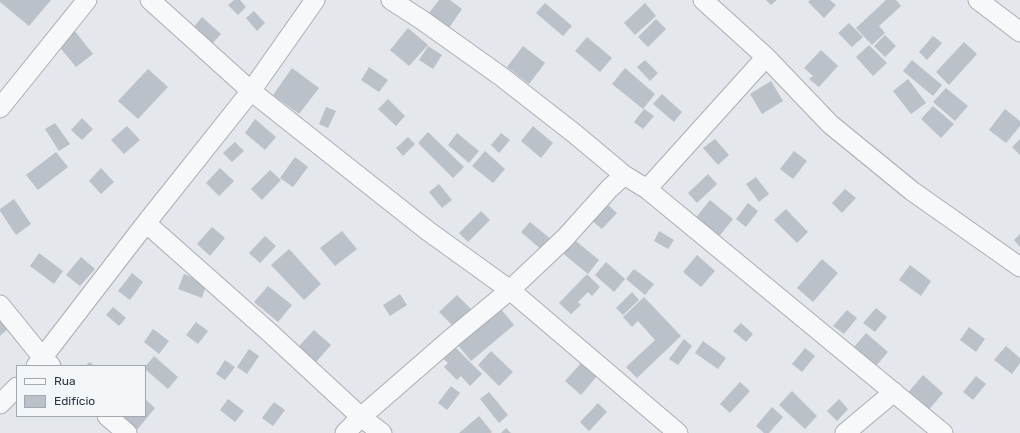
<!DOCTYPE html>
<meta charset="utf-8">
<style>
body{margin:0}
#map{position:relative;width:1020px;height:433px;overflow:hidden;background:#e4e7eb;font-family:Rubik,sans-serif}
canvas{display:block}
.legend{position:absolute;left:16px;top:365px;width:130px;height:52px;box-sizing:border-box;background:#f3f6f8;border:1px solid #a3a9b0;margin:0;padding:5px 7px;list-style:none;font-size:12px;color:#2c3643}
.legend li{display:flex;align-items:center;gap:8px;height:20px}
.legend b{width:20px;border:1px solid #a3a9b0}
</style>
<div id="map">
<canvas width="1020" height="433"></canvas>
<ul class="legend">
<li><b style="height:5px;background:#f6f8f9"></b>Rua</li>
<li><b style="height:11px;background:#bbc1c8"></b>Edifício</li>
</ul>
</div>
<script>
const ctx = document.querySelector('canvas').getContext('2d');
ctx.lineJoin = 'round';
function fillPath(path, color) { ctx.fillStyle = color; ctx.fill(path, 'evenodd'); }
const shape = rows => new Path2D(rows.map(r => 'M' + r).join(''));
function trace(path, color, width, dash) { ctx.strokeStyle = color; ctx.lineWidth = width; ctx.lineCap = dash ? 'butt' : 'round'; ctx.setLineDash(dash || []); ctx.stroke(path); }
const building = shape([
 [0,0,51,0,29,26,0,2],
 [234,0,240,0,246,7,238,15,228,5],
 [439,0,450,0,462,9,449,28,429,13],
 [766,0,777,0,771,5],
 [810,0,830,0,836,5,824,18,808,2],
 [886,0,896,0,901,6,879,26,885,33,872,45,856,28],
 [545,3,572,26,563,36,536,13],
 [645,3,656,16,635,35,624,23],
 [254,11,265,23,257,31,246,18],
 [202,17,221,34,211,45,192,29],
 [656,19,666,29,648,47,638,37],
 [849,23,863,37,852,47,838,33],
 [408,28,428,45,409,66,390,50],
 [74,30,93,54,76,67,57,44],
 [885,35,896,46,885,57,874,46],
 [933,36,942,43,927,60,919,52],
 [587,37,612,58,600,72,575,51],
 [964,42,977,54,949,85,936,72],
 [869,45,887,63,873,76,856,57],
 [428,46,442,55,433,69,419,60],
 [523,46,545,63,529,84,507,67],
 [821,50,838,66,819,87,809,79,813,76,804,68],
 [645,60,658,73,650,81,637,67],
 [912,60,942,85,933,96,903,71],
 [369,67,388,80,379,92,361,80],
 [292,68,319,88,299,114,273,95],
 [625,68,655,94,643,109,612,84],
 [148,69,168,87,138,119,118,101],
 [908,79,926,103,911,114,893,91],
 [771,81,783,101,762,114,750,94],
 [946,88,968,106,955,121,933,102],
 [662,94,682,112,674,122,653,104],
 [388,99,405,116,396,126,378,109],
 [933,106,954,124,941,138,921,119],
 [326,107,336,111,328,128,319,124],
 [644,109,654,116,643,129,634,122],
 [1005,109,1020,121,1020,126,1006,143,989,130],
 [82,118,93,129,82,140,71,130],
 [255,119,276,137,265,150,245,133],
 [55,123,70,144,59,151,45,129],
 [127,126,140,140,124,154,111,140],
 [533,126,553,143,541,158,521,141],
 [428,132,464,167,453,178,418,143],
 [457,133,479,151,469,163,448,145],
 [501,133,510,140,499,153,491,145],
 [408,137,415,144,403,156,396,148],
 [715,139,729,155,718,165,703,148],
 [1020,139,1020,155,1012,147],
 [235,142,244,151,232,162,223,153],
 [485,151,505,169,493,183,472,166],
 [794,151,807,161,793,179,780,169],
 [56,152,68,167,38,190,26,175],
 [295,157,308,167,293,187,280,178],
 [101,168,114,182,101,194,89,181],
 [220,168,234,181,219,196,206,183],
 [270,170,281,180,262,200,251,189],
 [708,174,717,184,697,203,688,193],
 [756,177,769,194,759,202,746,184],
 [439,184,452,200,442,208,429,192],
 [845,189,856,198,842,213,832,203],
 [14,199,31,224,16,235,0,211,0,209],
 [710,200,733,219,717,239,694,220],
 [606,203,617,213,602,229,591,220],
 [748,203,758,211,746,227,736,219],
 [786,209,808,232,797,243,774,220],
 [481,211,490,220,468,242,459,233],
 [530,222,552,240,543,251,521,232],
 [212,227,225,238,210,256,197,244],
 [342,231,357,249,335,266,320,248],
 [659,231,674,240,668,249,654,241],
 [1020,234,1020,247,1014,240],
 [265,236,276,246,260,263,249,253],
 [571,237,599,260,588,274,560,251],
 [289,249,321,284,304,300,271,265],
 [39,253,63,271,54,284,30,266],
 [697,255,715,271,701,287,683,272],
 [81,257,95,269,80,286,66,275],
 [822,259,838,273,813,302,797,288],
 [606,262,625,279,614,292,595,275],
 [910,265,931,281,921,296,899,280],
 [634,269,654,284,645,295,626,279],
 [132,273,143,282,130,300,118,291],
 [184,274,207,283,202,298,178,289],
 [587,274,600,287,592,296,588,292,578,302,581,305,571,314,559,303],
 [268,286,292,305,278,322,254,302],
 [632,292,639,300,623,315,616,308],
 [400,294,407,305,390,316,383,305],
 [457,295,472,310,455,328,439,312],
 [644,297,681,336,637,378,626,367,655,340,638,321,632,327,623,317],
 [113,307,126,318,119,326,106,315],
 [500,308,514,325,471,361,457,344],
 [876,308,887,317,875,332,863,323],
 [847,310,857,318,844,334,833,326],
 [0,314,11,326,0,336],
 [196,322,208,331,198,344,186,335],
 [741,323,753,334,746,342,733,331],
 [969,327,985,339,976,352,960,340],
 [153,329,169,341,159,354,144,342],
 [314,330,331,345,316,362,299,346],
 [866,333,888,352,875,367,853,348],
 [684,339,692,346,678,365,669,359],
 [703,341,726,358,718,369,695,353],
 [452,344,482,374,470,386,461,376,457,380,444,367,448,363,440,356],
 [1006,346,1020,358,1020,363,1012,374,994,360],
 [805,348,815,356,802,372,792,364],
 [249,349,259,356,247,374,237,367],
 [491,351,513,372,499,386,478,365],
 [154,356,178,377,168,389,145,369,145,367],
 [225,360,235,367,225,380,216,374],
 [90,362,94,366,85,366],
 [581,363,597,376,581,395,565,381],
 [923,375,943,393,927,412,906,395],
 [976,376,986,384,973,400,963,392],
 [740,382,750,391,730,413,720,404],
 [451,386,460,393,447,410,438,403],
 [792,391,817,416,805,429,779,405],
 [489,392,508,415,499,423,480,399],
 [145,399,155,408,137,430,121,416,145,416],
 [228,399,244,411,235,422,220,410],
 [839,399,848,409,837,421,827,411],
 [274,402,285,410,273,426,262,418],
 [598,403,607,412,589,431,580,422],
 [772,407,783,417,769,433,764,433,756,426],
 [479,416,492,432,491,433,459,433],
 [506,428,511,433,501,433]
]);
const minor = shape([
 [150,0,251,91,428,231,510,290,678,433],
 [391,0,422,20,502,77,575,134,624,175,647,189,943,433],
 [703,0,766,57,830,124,912,191,1020,267],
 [978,0,1020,32],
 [0,108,87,0],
 [647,189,766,57],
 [146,223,269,332,361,417,382,433],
 [0,305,43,358,51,366],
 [36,366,146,223,251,91,315,0],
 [0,404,17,387],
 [107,416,127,433],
 [345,433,361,417,453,337,510,290,565,238,609,189,624,175],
 [845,433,894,392]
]);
fillPath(building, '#bbc1c8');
trace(minor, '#a9aeb5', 21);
trace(minor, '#f6f8f9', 19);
</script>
